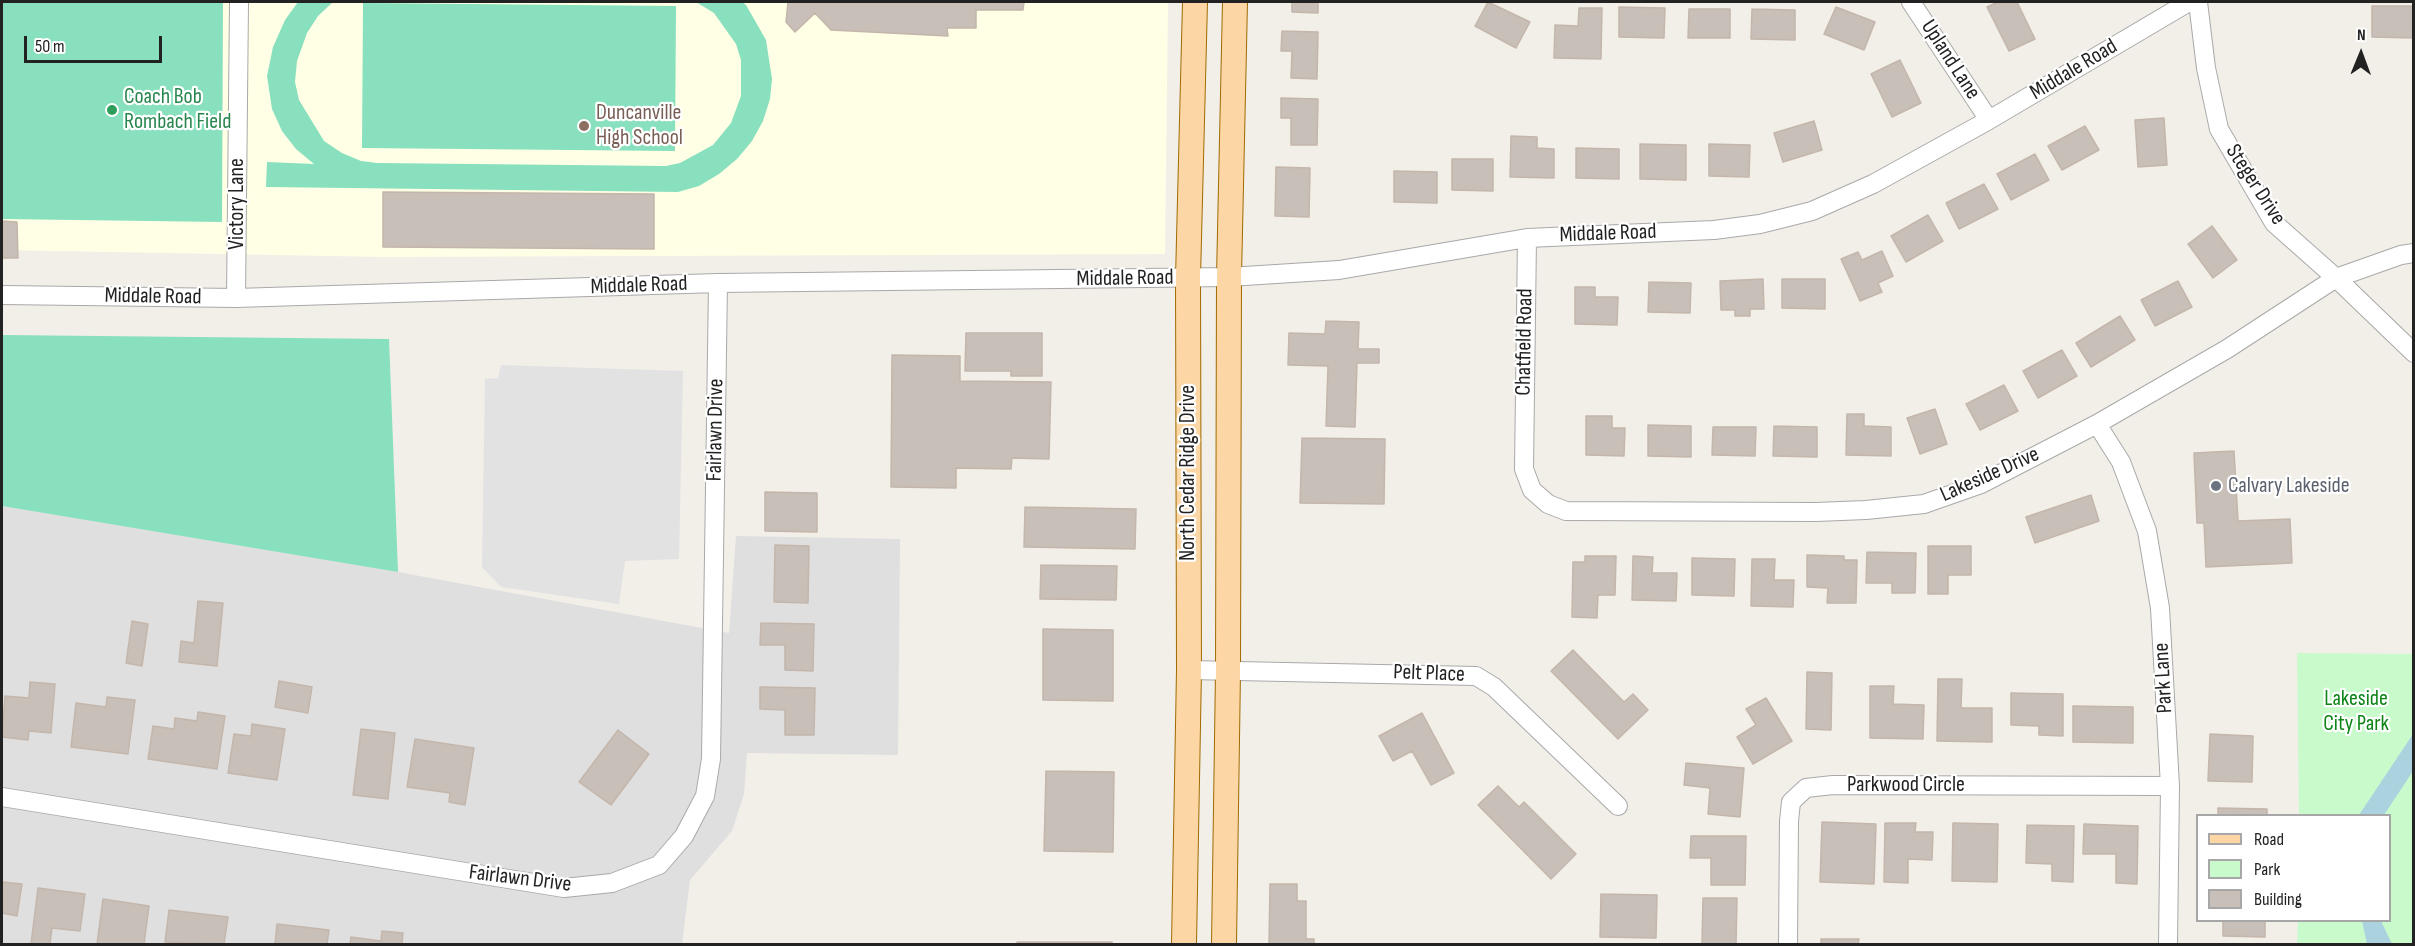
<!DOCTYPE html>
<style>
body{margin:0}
#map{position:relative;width:2415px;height:946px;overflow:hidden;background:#f2efe9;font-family:"Sofia Sans Condensed",sans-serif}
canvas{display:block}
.frame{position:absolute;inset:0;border:3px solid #222;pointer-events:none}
.legend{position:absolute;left:2196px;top:814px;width:195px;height:108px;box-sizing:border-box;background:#fff;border:2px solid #a7a7a7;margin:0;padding:8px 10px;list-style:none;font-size:18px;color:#222}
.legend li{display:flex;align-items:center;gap:12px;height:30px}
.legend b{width:30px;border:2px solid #a7a7a7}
.north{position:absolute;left:2331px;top:24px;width:60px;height:60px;-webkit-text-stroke:4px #fff;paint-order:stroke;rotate:1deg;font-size:16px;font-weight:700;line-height:24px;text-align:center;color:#222}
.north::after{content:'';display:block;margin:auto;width:21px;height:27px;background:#222;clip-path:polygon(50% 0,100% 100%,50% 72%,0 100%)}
.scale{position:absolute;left:24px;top:36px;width:138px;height:27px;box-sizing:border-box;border:3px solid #222;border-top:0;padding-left:8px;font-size:18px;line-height:21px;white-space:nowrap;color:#222;-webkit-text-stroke:4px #fff;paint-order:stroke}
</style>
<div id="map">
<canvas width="2415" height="946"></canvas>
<div class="frame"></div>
<ul class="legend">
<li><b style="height:8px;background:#fcd6a4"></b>Road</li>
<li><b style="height:16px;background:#c8facc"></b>Park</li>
<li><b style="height:16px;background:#c7bfb8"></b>Building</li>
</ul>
<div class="north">N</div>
<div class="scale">50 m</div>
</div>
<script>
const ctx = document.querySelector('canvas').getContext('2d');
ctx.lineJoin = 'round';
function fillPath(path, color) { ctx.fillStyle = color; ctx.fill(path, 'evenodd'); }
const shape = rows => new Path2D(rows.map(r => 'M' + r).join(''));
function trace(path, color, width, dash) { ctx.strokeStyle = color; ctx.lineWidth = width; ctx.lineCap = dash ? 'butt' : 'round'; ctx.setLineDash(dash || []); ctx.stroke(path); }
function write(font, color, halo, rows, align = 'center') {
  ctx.font = font + ' "Sofia Sans Condensed",sans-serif'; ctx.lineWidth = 4.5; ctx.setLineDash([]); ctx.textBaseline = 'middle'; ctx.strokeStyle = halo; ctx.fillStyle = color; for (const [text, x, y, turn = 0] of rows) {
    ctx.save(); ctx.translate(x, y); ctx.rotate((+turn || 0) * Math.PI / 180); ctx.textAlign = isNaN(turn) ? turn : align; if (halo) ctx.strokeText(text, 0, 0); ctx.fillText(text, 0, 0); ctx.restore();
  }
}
const residential = shape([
 [2,506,398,572,729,633,736,536,900,539,898,755,747,753,744,794,732,831,690,880,682,944,2,944]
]);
const education = shape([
 [2,2,1168,2,1165,254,384,257,2,250]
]);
const park = shape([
 [2297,653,2413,654,2413,944,2297,944,2298,921,2390,920,2390,816,2299,815]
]);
const pitch = shape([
 [2,2,223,2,222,222,2,219],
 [298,2,333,2,318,16,307,33,297,61,295,82,299,100,324,141,342,153,361,161,377,163,666,166,680,163,713,145,731,123,741,96,741,60,736,44,714,13,696,2,742,2,746,5,766,40,772,79,770,99,763,121,752,141,737,159,719,174,699,186,678,192,266,187,267,162,314,164,296,149,282,131,272,109,267,76,273,47,285,20],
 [363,3,676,6,675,151,362,148],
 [2,335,389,339,398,572,2,506]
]);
const parking = shape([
 [501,365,683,371,679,559,625,561,619,604,501,587,482,567,485,379,498,378]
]);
const water = shape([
 [2413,734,2413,771,2384,815,2359,815],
 [2362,921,2381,921,2392,944,2367,944]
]);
const building = shape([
 [788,2,1024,2,1023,10,976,10,976,28,947,28,948,36,831,30,815,13,795,32,786,22,788,2],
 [1292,2,1318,2,1318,13,1292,12,1292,2],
 [1488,2,1530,22,1516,48,1475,26,1488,2],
 [1998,2,2017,2,2035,39,2009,51,1987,7,1998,2],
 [2372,6,2414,6,2414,38,2372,37,2372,6],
 [1619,7,1665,8,1664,38,1619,37,1619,7],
 [1836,7,1875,22,1864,50,1824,34,1836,7],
 [1579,8,1602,8,1601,59,1554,58,1555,25,1578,26,1579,8],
 [1689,9,1730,9,1730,38,1688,38,1689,9],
 [1752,9,1795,10,1795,40,1751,39,1752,9],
 [1282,31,1318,32,1317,79,1291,78,1292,51,1281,51,1282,31],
 [1900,60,1921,103,1892,117,1871,74,1900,60],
 [1281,98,1318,99,1317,145,1291,145,1291,118,1281,118,1281,98],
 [2164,118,2167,165,2138,167,2135,120,2164,118],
 [1814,121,1822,150,1783,162,1774,133,1814,121],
 [2085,126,2099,150,2062,170,2048,146,2085,126],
 [1511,136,1537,137,1537,148,1554,149,1554,178,1510,177,1511,136],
 [1640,144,1686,145,1686,180,1640,179,1640,144],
 [1709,144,1750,145,1749,177,1709,176,1709,144],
 [1576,148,1619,149,1619,179,1576,178,1576,148],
 [2035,154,2049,180,2011,200,1997,174,2035,154],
 [1452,159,1493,159,1493,191,1452,190,1452,159],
 [1276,167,1310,168,1309,217,1275,216,1276,167],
 [1394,171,1437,172,1437,203,1394,202,1394,171],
 [1984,184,1998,209,1959,229,1946,203,1984,184],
 [383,192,654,194,654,249,383,247,383,192],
 [1928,215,1943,241,1906,262,1891,236,1928,215],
 [2,221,17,222,18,258,2,258,2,221],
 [2212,226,2237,260,2213,278,2188,244,2212,226],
 [1882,251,1893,276,1878,283,1882,292,1860,301,1841,259,1858,252,1862,260,1882,251],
 [1763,279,1764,309,1750,309,1750,316,1735,316,1735,310,1721,310,1720,281,1763,279],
 [1782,279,1825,279,1825,309,1782,308,1782,279],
 [2178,281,2192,307,2155,326,2141,300,2178,281],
 [1649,282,1691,283,1690,313,1648,312,1649,282],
 [1575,287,1595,287,1595,297,1618,297,1617,325,1575,324,1575,287],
 [2120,316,2135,340,2091,367,2076,343,2120,316],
 [1326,321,1359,322,1358,349,1379,349,1379,363,1357,363,1355,427,1326,426,1328,366,1288,365,1289,333,1325,334,1326,321],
 [966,333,1042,333,1042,376,1011,376,1011,371,965,371,966,333],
 [2062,350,2077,376,2038,398,2023,371,2062,350],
 [892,355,960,356,960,381,1051,382,1049,459,1012,458,1011,469,956,468,956,488,891,487,892,355],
 [2004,385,2018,411,1980,430,1966,404,2004,385],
 [1935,409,1947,444,1920,454,1907,418,1935,409],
 [1847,414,1864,414,1864,426,1891,427,1891,456,1846,455,1847,414],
 [1586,416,1612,416,1612,428,1625,428,1624,456,1586,455,1586,416],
 [1648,425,1691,426,1691,457,1648,456,1648,425],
 [1774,426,1817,427,1817,457,1773,456,1774,426],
 [1713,427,1756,427,1755,456,1712,455,1713,427],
 [1302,438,1385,439,1384,504,1300,503,1302,438],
 [2234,451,2238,521,2290,519,2292,563,2206,567,2204,523,2197,523,2194,453,2234,451],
 [765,492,817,493,817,532,765,531,765,492],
 [2091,495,2099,521,2035,543,2026,517,2091,495],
 [1025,507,1136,509,1135,549,1024,547,1025,507],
 [775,545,809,546,808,603,774,602,775,545],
 [1928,546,1971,546,1971,575,1948,575,1948,594,1928,594,1928,546],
 [1867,552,1916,553,1915,593,1892,593,1892,583,1866,583,1867,552],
 [1807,555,1844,556,1844,560,1857,560,1856,603,1827,603,1828,588,1807,587,1807,555],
 [1585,556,1616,556,1615,595,1598,595,1597,618,1572,617,1573,562,1585,562,1585,556],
 [1633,556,1653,557,1652,573,1677,573,1676,601,1632,600,1633,556],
 [1692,558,1735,559,1734,596,1692,595,1692,558],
 [1752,559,1775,559,1774,580,1794,580,1793,607,1751,606,1752,559],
 [1041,565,1117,566,1116,600,1040,599,1041,565],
 [198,601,223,603,217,666,179,662,181,641,194,643,198,601],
 [132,621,148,624,142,666,126,663,132,621],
 [761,623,814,624,813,671,785,670,785,645,760,645,761,623],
 [1043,629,1113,630,1113,701,1043,700,1043,629],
 [1573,650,1624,702,1633,694,1648,710,1618,739,1551,671,1573,650],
 [1807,672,1832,673,1831,730,1806,729,1807,672],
 [1938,679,1962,679,1961,708,1992,708,1992,742,1937,741,1938,679],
 [279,681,312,687,308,713,275,707,279,681],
 [30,682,55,684,51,733,29,731,28,740,2,737,5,696,29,698,30,682],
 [1870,686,1894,686,1893,704,1924,705,1923,739,1870,738,1870,686],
 [760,687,815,688,814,735,785,735,785,710,760,709,760,687],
 [2011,693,2063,694,2063,736,2039,735,2039,726,2011,725,2011,693],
 [107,697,135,700,128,754,71,747,76,703,106,707,107,697],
 [1766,698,1792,741,1753,764,1737,737,1756,725,1746,709,1766,698],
 [2073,706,2133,707,2133,743,2073,742,2073,706],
 [198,712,225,716,217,769,148,759,153,726,174,729,175,718,197,721,198,712],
 [1422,713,1454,773,1431,785,1412,751,1393,761,1379,736,1422,713],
 [252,724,285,729,277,780,228,773,234,734,251,736,252,724],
 [361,729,395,733,388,799,353,795,361,729],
 [618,730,649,754,611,805,579,782,618,730],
 [2210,734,2253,736,2252,782,2208,781,2210,734],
 [415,739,474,748,465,805,449,802,450,793,407,787,415,739],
 [1686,763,1744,768,1740,817,1708,814,1710,788,1684,785,1686,763],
 [1046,771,1114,772,1113,852,1044,851,1046,771],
 [1498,786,1519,807,1524,802,1576,854,1551,879,1478,805,1498,786],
 [2218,808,2267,809,2267,816,2218,816,2218,808],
 [1822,822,1876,824,1874,884,1820,882,1822,822],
 [1885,823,1916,823,1915,832,1933,832,1932,860,1908,859,1908,883,1884,882,1885,823],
 [1953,823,1998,824,1997,882,1952,881,1953,823],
 [2084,824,2138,826,2137,884,2116,883,2116,854,2083,854,2084,824],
 [2027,825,2074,826,2073,882,2052,881,2052,864,2026,863,2027,825],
 [1691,836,1746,836,1745,885,1711,885,1711,858,1690,858,1691,836],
 [2,882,22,884,17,916,2,913,2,882],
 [1270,884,1297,884,1297,901,1306,901,1306,939,1314,939,1314,944,1269,944,1270,884],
 [38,888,85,894,80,931,52,928,50,944,31,944,38,888],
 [1601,894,1657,895,1656,938,1600,937,1601,894],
 [1703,898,1737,898,1736,944,1702,944,1703,898],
 [103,899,149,906,144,944,97,944,103,899],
 [169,910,228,917,224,944,165,942,169,910],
 [2223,920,2265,920,2265,937,2223,936,2223,920],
 [277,924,329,930,327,944,275,944,277,924],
 [382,931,403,933,402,944,350,944,351,937,381,941,382,931],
 [1821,939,1859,939,1858,944,1821,944,1821,939],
 [1017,942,1112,942,1112,944,1017,944,1017,942]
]);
const minor = shape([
 [1911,2,1989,120],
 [2198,2,2206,68,2219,129,2274,223,2336,278,2414,353],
 [1527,238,1524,469,1532,490,1548,504,1566,511,1816,512,1866,510,1924,504,1981,484,2097,424,2227,349,2336,278,2401,255,2414,253],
 [2,295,236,298,718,283,1229,277,1339,270,1527,238,1714,230,1760,224,1812,211,1873,184,1989,120,2189,2],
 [236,298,239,2],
 [2097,424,2121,462,2147,531,2160,608,2170,786,2168,944],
 [1189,670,1476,676,1494,687,1618,806],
 [2,797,564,888,612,883,659,865,684,836,705,796,711,759,718,283],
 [1788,944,1789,821,1791,802,1806,788,1833,785,2170,786]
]);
const major = shape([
 [1184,944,1189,670,1188,278,1195,2],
 [1224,944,1228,671,1229,277,1235,2]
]);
const markers = [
 [112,110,6,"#2e9e5b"],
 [584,126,6,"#8d6e63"],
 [2216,486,6,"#6b7280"]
];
const streetNames = [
 ["Upland Lane",1950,60,57],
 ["Middale Road",2074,70,-31],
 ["Steger Drive",2255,185,57],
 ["Victory Lane",237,204,-90],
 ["Middale Road",1608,234,-2],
 ["Middale Road",1125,279,-1],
 ["Middale Road",639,286,-2],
 ["Middale Road",153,297,1],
 ["Chatfield Road",1525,342,-89],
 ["Fairlawn Drive",716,430,-89],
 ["North Cedar Ridge Drive",1188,473,-90],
 ["Lakeside Drive",1990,475,-24],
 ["Pelt Place",1429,674,2],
 ["Park Lane",2164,678,-93],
 ["Parkwood Circle",1906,785],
 ["Fairlawn Drive",520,879,7]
];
const leisureNames = [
 ["Coach Bob",124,97],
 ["Rombach Field",124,122]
];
const educationNames = [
 ["Duncanville",596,113],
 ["High School",596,138]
];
const worshipNames = [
 ["Calvary Lakeside",2228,486]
];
const parkNames = [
 ["Lakeside",2356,699],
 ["City Park",2356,724]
];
fillPath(residential, '#e0dfdf');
fillPath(education, '#ffffe5');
fillPath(park, '#c8facc');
fillPath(pitch, '#88e0be');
fillPath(parking, '#e2e2e2');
fillPath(water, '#aad3df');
fillPath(building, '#c7bfb8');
trace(building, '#c4b6ab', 1.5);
trace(minor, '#a9a9a9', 20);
trace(major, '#a06b00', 26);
trace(minor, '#fff', 18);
trace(major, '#fcd6a4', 24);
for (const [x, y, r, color] of markers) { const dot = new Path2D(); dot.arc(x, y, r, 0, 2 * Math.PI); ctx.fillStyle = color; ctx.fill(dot); trace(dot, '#fff', 2); }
write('22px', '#222', '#fff', streetNames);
write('22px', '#27864d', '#fff', leisureNames, 'left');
write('22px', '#785e54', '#fff', educationNames, 'left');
write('22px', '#5b616d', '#fff', worshipNames, 'left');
write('22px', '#0c8416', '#fff', parkNames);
</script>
